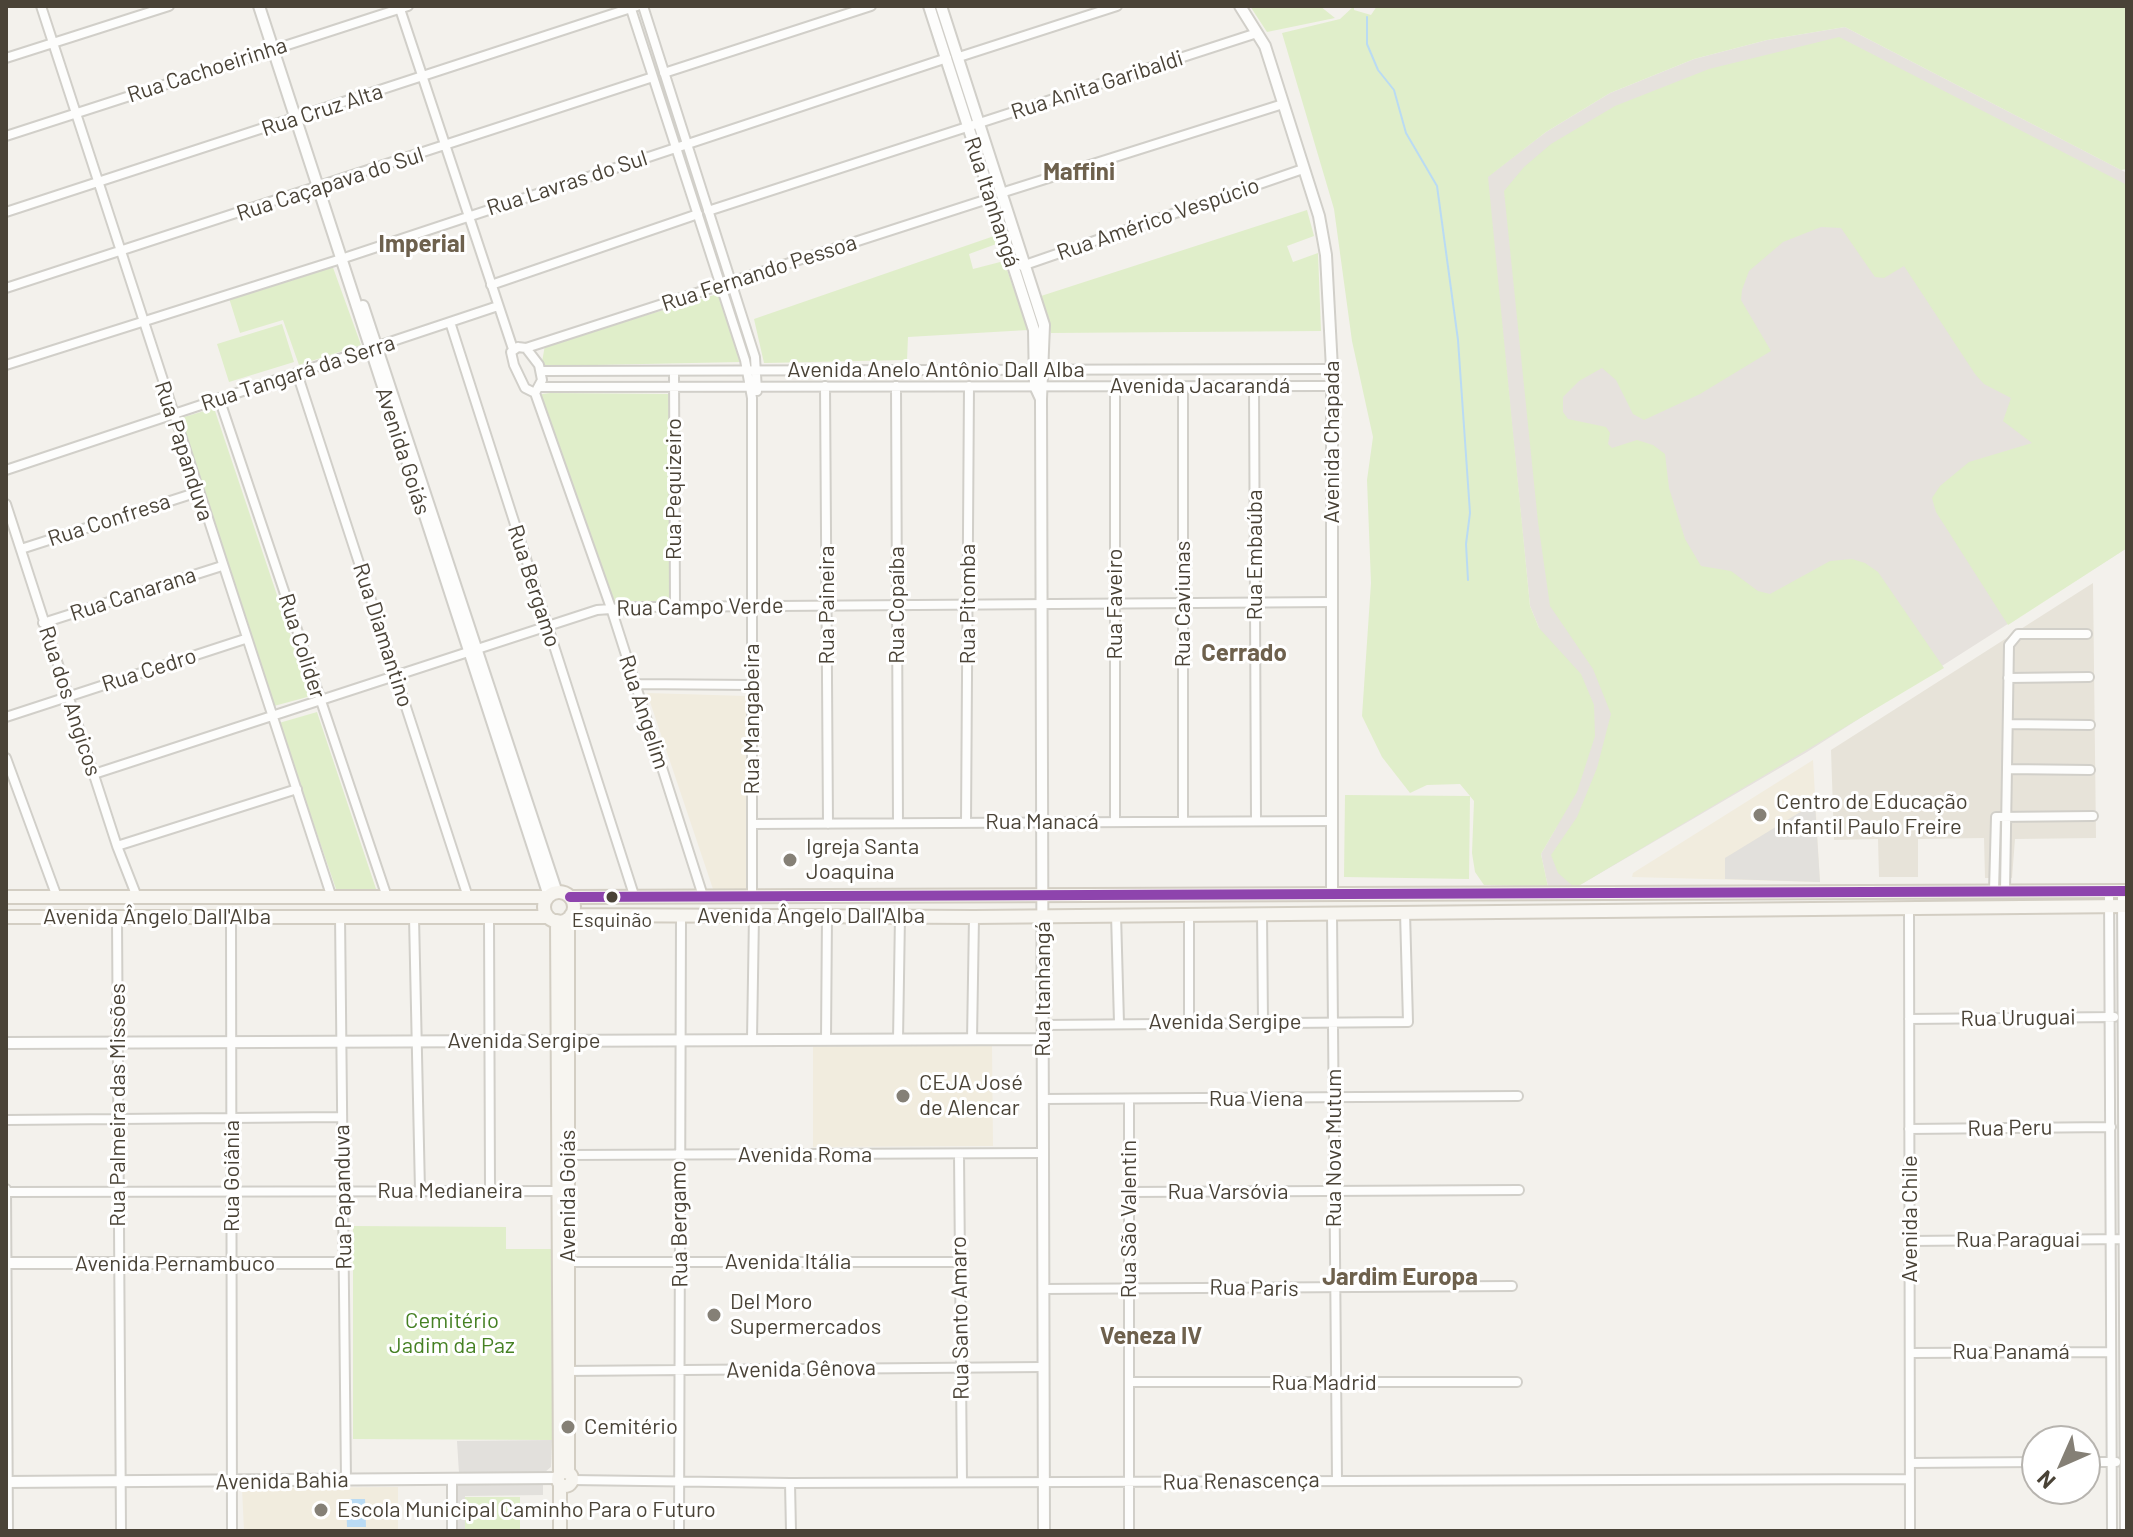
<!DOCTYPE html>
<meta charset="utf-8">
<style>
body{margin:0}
#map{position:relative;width:2133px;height:1537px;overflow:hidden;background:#f3f1ec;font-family:Barlow,sans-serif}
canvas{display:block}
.frame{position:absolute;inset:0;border:8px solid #4a4337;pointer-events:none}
.north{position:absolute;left:2021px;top:1425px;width:80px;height:80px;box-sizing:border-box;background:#fff;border:2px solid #b7b4af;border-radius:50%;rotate:225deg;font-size:22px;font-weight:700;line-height:32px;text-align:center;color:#4a4337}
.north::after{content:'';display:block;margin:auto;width:28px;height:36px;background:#858076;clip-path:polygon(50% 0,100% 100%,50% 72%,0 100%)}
</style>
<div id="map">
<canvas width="2133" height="1537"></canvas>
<div class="frame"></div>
<div class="north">N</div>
</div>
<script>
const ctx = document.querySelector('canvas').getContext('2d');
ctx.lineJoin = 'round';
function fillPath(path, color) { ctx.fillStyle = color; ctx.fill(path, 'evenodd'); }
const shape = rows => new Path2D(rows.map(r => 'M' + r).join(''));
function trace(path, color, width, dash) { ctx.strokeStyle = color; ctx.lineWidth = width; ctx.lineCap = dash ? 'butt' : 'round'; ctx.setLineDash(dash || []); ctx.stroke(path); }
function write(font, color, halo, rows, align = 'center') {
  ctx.font = font + ' Barlow,sans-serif'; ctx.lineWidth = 6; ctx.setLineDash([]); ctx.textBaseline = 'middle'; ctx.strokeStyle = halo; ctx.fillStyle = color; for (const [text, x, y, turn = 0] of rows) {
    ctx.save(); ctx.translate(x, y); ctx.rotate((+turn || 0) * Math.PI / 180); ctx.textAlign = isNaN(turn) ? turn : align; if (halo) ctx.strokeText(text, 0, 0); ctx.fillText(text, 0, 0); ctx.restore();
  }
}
const residential = shape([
 [2093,583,2096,838,2015,839,2012,878,1985,878,1984,838,1918,839,1918,877,1879,877,1878,839,1834,840,1831,750]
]);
const industrial = shape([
 [1845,27,2127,173,2127,548,1807,752,1575,888,1548,887,1541,854,1557,826,1539,628,1530,606,1487,177,1546,132,1610,93,1694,59,1767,40]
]);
const education = shape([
 [647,693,746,696,747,890,713,889],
 [1813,760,1820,882,1632,877,1633,873],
 [813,1046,992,1046,993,1146,813,1147],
 [398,1487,398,1531,244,1531,242,1488]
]);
const green = shape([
 [1250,6,1320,6,1335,18,1267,32],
 [1354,6,1354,10,1371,15,1377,6,2127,6,2127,169,2121,170,1845,27,1767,40,1694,59,1610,93,1546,132,1488,177,1530,606,1539,628,1581,674,1594,705,1595,736,1577,792,1541,854,1548,887,1484,885,1475,872,1472,853,1474,801,1470,796,1469,879,1344,877,1345,795,1470,796,1460,784,1427,785,1410,793,1382,757,1362,716,1371,583,1367,480,1373,437,1352,341,1334,209,1282,33,1340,19],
 [1839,37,2127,185,2127,548,2008,625,1936,512,1932,498,1940,486,1969,462,2032,443,2003,421,2011,398,1984,384,1975,374,1904,266,1884,278,1875,277,1841,228,1821,227,1783,242,1749,271,1742,290,1741,300,1771,351,1700,394,1644,420,1633,414,1616,380,1602,368,1579,381,1563,397,1563,412,1568,419,1606,427,1610,433,1608,444,1612,448,1637,440,1653,445,1665,454,1669,488,1685,539,1701,566,1731,571,1758,591,1770,594,1830,561,1852,559,1865,563,1878,572,1944,668,1575,888,1558,873,1551,855,1577,817,1597,768,1611,714,1593,669,1550,606,1538,522,1504,191,1524,167,1551,144,1615,106,1709,69],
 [1307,210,1314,236,1287,246,1293,262,1318,253,1321,331,1051,333,1041,296],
 [997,235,999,243,969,254,973,269,1004,261,1028,330,908,337,907,360,764,363,754,319],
 [331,262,361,345,299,365,283,320,240,333,228,295],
 [721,293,741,362,546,366,542,362,545,345],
 [282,324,294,362,229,382,217,344],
 [550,393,669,394,669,601,612,601,542,399,542,394],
 [214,408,311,696,274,706,181,418],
 [317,712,377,892,337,892,279,723],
 [353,1226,506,1227,506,1249,552,1249,552,1440,353,1439],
 [465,1497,520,1497,520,1530,465,1530]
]);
const parking = shape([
 [1815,803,1820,882,1725,879,1725,858],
 [552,1440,551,1467,545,1472,459,1473,457,1441],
 [543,1484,543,1495,465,1496,465,1531,457,1531,456,1485]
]);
const water = shape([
 [346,1499,365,1499,366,1527,347,1527]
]);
const stream = shape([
 [1367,17,1367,44,1378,70,1394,90,1406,133,1437,186,1458,340,1470,513,1466,544,1468,580]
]);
const minor = shape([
 [41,6,331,895],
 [399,6,513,349],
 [630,6,745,360,752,398,752,895],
 [643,6,755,357,757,391],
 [959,57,1117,6],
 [6,58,169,6],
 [664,73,871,6],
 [6,136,408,6],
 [1001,193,1283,104],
 [708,211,1257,33],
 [6,212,637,6],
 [1022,266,1303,169],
 [491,285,698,214],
 [6,288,653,77],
 [450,322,634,895],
 [518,347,526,348,539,365,542,380,535,393,525,388,514,365,511,352,518,347],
 [526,348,991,198],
 [6,365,341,259,947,58],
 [541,371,1332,369],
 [674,371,675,606],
 [297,373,468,897],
 [825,386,828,824],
 [896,386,898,823],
 [1115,386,1115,822],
 [1254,386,1256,821],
 [541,387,1332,386],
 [535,393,611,608,703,896],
 [219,398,386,894],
 [6,470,498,306],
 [6,504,117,846,137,897],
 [21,549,198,492],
 [43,623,222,566],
 [2008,678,2089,677],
 [636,684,752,685],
 [6,717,245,639],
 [2008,724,2090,725],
 [6,758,57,897],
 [2007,769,2090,770],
 [94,774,597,610,637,607,1333,602],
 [1183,821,1183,386],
 [966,823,969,386],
 [752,824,1332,821],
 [117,846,297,789],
 [1994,891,1996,817,2093,816],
 [2005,891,2009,645,2018,634,2087,634],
 [2109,891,2112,1531],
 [2122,891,2125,1531],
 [1909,908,1910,1531],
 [1262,913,1263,1022],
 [1332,913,1337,1480],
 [1116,914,1119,1023],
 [1189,914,1189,1022],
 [340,915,346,1480],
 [414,917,420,1191],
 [489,917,490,1191],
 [231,918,232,1531],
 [117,920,121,1531],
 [1909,1019,2114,1017],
 [1042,1025,1408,1022,1405,912],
 [752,1039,754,915],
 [826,1040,827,915],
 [898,1040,900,916],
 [972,1040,974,917],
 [1042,1099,1518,1096],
 [1129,1100,1129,1531],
 [6,1120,342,1117],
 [1909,1129,2111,1127],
 [959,1154,962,1482],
 [568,1155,1042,1153],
 [6,1189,8,1531],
 [6,1192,558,1191],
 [1129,1192,1519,1190],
 [1910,1241,2127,1239],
 [568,1262,960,1262],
 [1043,1289,1512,1286],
 [1910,1353,2111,1352],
 [564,1371,1043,1367],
 [1131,1382,1517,1382],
 [2085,1462,2116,1462],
 [1910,1463,2037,1462],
 [452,1479,452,1531],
 [571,1480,790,1483,1910,1479],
 [790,1483,791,1531],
 [679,1531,681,917]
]);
const tertiary = shape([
 [259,6,549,896],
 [929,6,1034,330,1035,386,1041,399],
 [941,6,1044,325,1041,399,1044,1531],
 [1240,6,1265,46,1319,216,1326,255,1332,369,1332,895],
 [363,306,557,893],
 [6,1043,1042,1039],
 [6,1263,343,1263],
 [6,1482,558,1478]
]);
const secondary = shape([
 '544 907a15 15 0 1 1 30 0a15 15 0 1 1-30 0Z',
 [6,897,548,897],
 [570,897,2127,891],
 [571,915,974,917,2127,906],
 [6,917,548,917],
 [568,919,568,1473],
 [557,921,560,1474],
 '558 1479a7 7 0 1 1 14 0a7 7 0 1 1-14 0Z',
 [560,1484,560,1531]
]);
const bus1 = shape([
 [570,897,2127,891]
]);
const markers = [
 [1760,815,8,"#858076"],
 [790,860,8,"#858076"],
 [612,897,7,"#4a4337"],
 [903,1096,8,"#858076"],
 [714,1315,8,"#858076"],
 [568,1427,8,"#858076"],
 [321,1510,8,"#858076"]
];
const busNames = [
 ["Esquinão",612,920]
];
const streetNames = [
 ["Rua Cachoeirinha",207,70,-18],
 ["Rua Anita Garibaldi",1097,85,-18],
 ["Rua Cruz Alta",322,110,-18],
 ["Rua Lavras do Sul",567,183,-18],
 ["Rua Caçapava do Sul",330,184,-18],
 ["Rua Itanhangá",992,202,72],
 ["Rua Américo Vespúcio",1158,219,-19],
 ["Rua Fernando Pessoa",759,273,-18],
 ["Avenida Anelo Antônio Dall Alba",936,370],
 ["Rua Tangará da Serra",298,373,-18],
 ["Avenida Jacarandá",1200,386],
 ["Avenida Chapada",1332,442,-90],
 ["Rua Papanduva",184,451,72],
 ["Avenida Goiás",403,451,72],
 ["Rua Pequizeiro",674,489,-90],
 ["Rua Confresa",109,520,-18],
 ["Rua Embaúba",1255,555,-90],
 ["Rua Bergamo",534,586,72],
 ["Rua Canarana",133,594,-18],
 ["Rua Pitomba",968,604,-90],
 ["Rua Faveiro",1115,604,-90],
 ["Rua Caviunas",1183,604,-90],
 ["Rua Paineira",827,605,-90],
 ["Rua Copaíba",897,605,-90],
 ["Rua Campo Verde",700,607,-1],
 ["Rua Diamantino",383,635,72],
 ["Rua Colider",302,646,72],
 ["Rua Cedro",149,670,-18],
 ["Rua dos Angicos",70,701,72],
 ["Rua Angelim",644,712,72],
 ["Rua Mangabeira",752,719,-90],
 ["Rua Manacá",1042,822],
 ["Avenida Ângelo Dall'Alba",811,916],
 ["Avenida Ângelo Dall'Alba",157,917],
 ["Rua Itanhangá",1043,989,-90],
 ["Rua Uruguai",2018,1018,-1],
 ["Avenida Sergipe",1225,1022],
 ["Avenida Sergipe",524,1041],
 ["Rua Viena",1256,1099],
 ["Rua Palmeira das Missões",118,1105,-90],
 ["Rua Peru",2010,1128,-1],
 ["Rua Nova Mutum",1334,1148,-90],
 ["Avenida Roma",805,1155],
 ["Rua Goiânia",232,1176,-90],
 ["Rua Medianeira",450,1191],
 ["Rua Varsóvia",1228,1192],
 ["Avenida Goiás",568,1196,-90],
 ["Rua Papanduva",343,1197,-91],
 ["Rua São Valentin",1129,1219,-90],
 ["Avenida Chile",1910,1219,-90],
 ["Rua Bergamo",679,1224,-91],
 ["Rua Paraguai",2018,1240],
 ["Avenida Itália",788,1262],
 ["Avenida Pernambuco",175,1264],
 ["Rua Paris",1254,1288,1],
 ["Rua Santo Amaro",960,1318,-91],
 ["Rua Panamá",2011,1352],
 ["Avenida Gênova",801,1369,-1],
 ["Rua Madrid",1324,1383],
 ["Avenida Bahia",282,1481,-1],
 ["Rua Renascença",1241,1481,-1]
];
const poiNames = [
 ["Centro de Educação",1776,802],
 ["Infantil Paulo Freire",1776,827],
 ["Igreja Santa",806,847],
 ["Joaquina",806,872],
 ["CEJA José",919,1083],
 ["de Alencar",919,1108],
 ["Del Moro",730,1302],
 ["Supermercados",730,1327],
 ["Cemitério",584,1427],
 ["Escola Municipal Caminho Para o Futuro",337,1510]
];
const parkNames = [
 ["Cemitério",452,1321],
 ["Jadim da Paz",452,1346]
];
const neighbourhoodNames = [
 ["Maffini",1079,172],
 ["Imperial",422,244],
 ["Cerrado",1244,653],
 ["Jardim Europa",1400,1277],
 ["Veneza IV",1151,1336]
];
fillPath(residential, '#e7e3d9');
fillPath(industrial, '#e6e2dd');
fillPath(education, '#f1ecde');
fillPath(green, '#e0eeca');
fillPath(parking, '#e2e0dc');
fillPath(water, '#badbf3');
trace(stream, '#badbf3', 2);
trace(minor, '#d1cfc9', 12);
trace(tertiary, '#d1cfc9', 14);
trace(secondary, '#d3cec3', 16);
trace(minor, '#fdfdfc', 8);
trace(tertiary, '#fdfdfc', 10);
trace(secondary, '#f7f5f0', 12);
trace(bus1, '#8e44ad', 10);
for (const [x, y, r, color] of markers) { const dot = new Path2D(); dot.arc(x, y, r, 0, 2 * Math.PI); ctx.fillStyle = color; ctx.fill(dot); trace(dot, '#fff', 3); }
write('20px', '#4a4337', '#fff', busNames);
write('22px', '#4a4337', '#fff', streetNames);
write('22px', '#4a4337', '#fff', poiNames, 'left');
write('22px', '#468124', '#fff', parkNames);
write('bold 24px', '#6e614d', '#fff', neighbourhoodNames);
</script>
